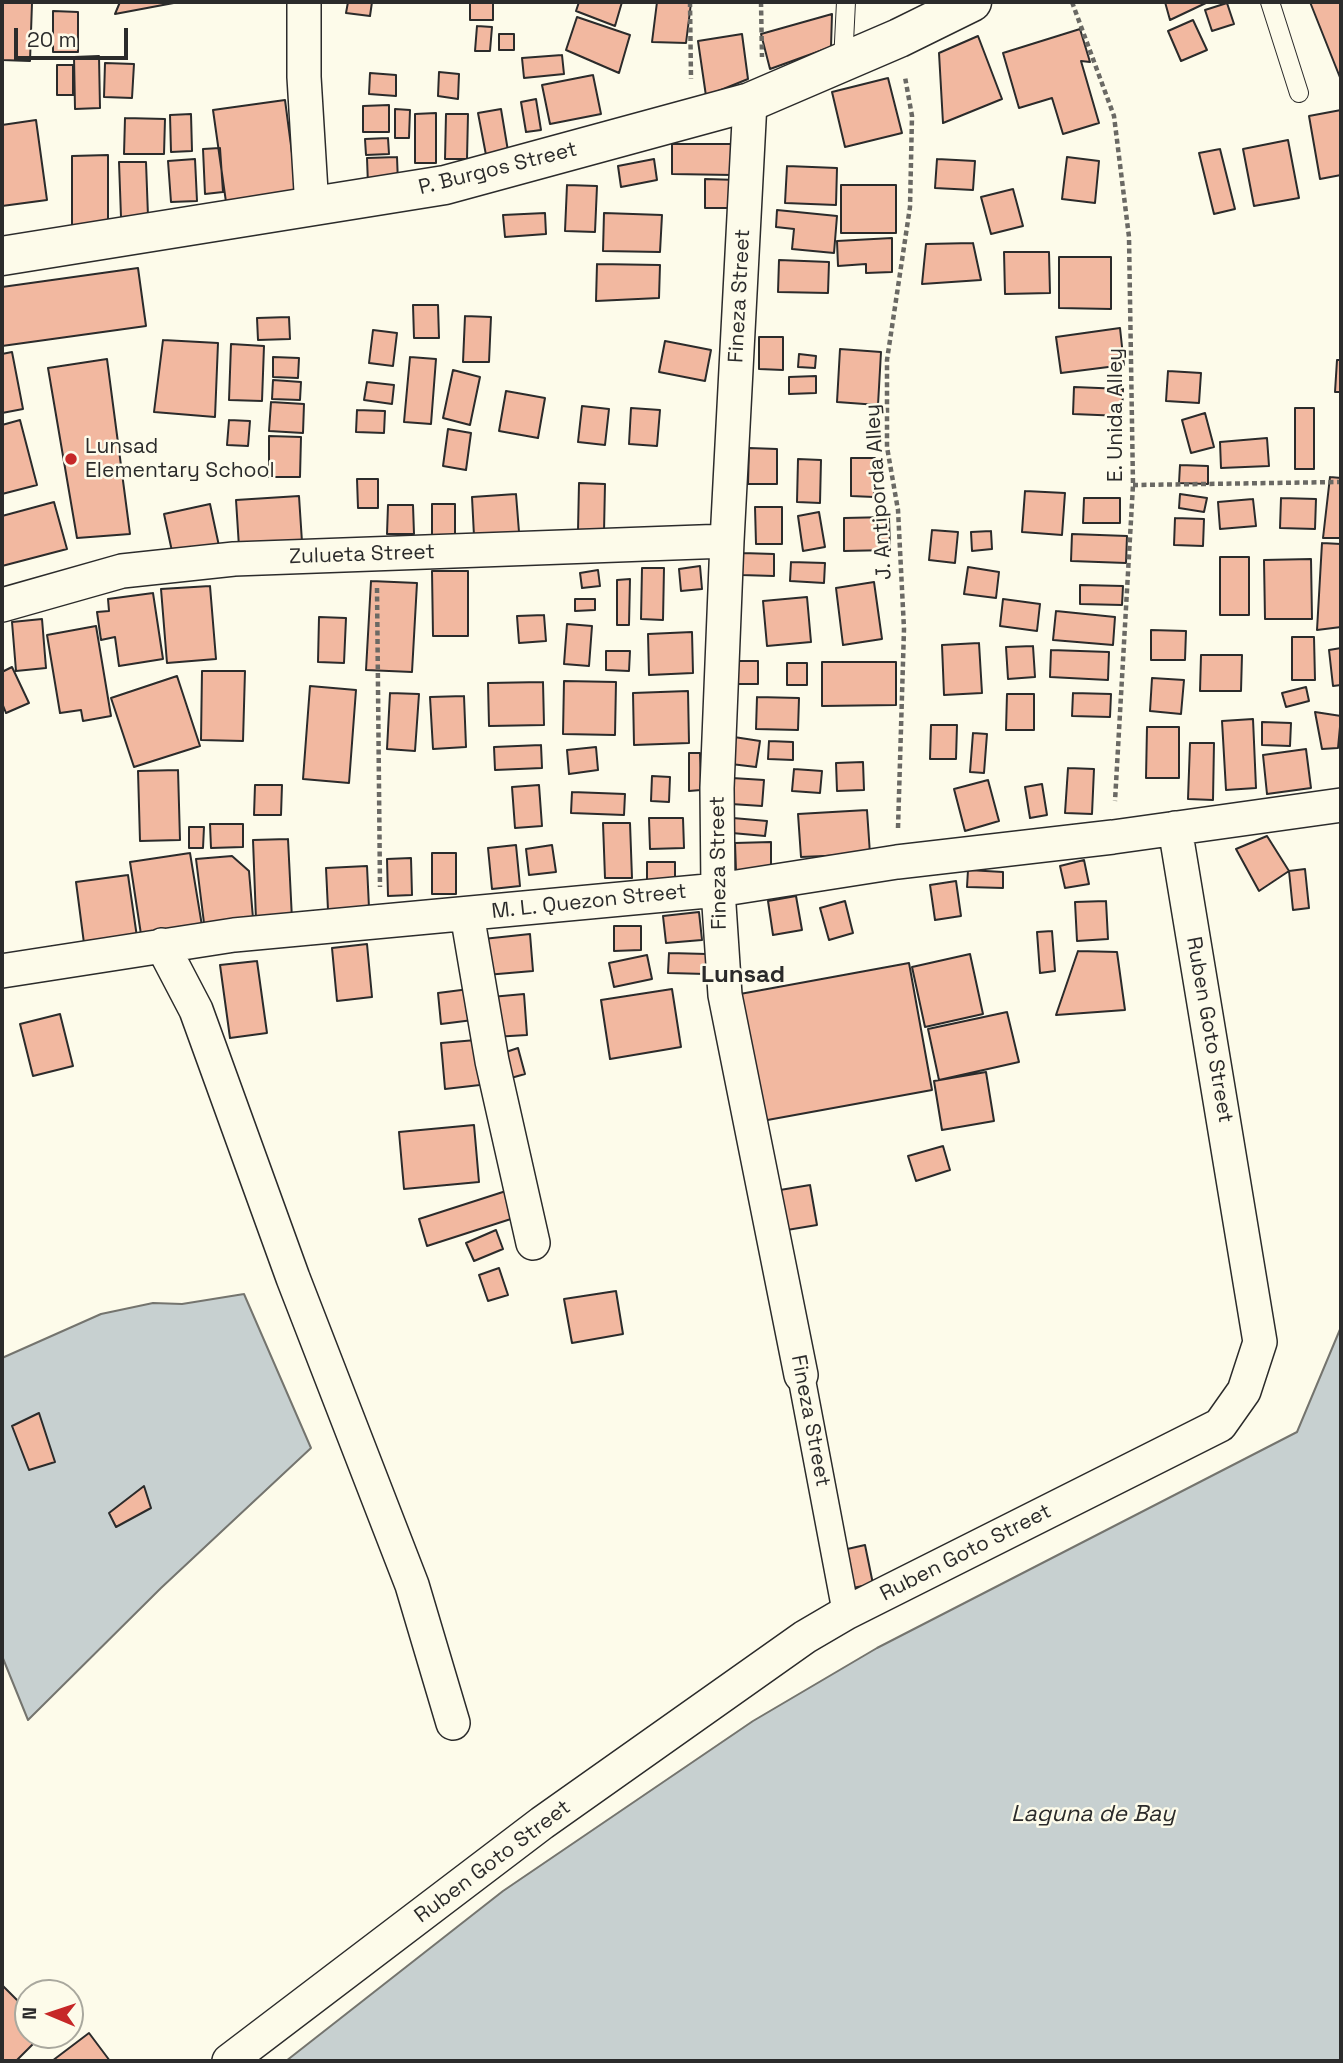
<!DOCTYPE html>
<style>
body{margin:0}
#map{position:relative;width:1343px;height:2063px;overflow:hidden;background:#fdfbea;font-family:"Space Grotesk",sans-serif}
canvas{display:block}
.frame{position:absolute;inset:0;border:4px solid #2b2b2b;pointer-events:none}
.north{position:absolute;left:14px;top:1979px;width:70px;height:70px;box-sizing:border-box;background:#fdfbea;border:2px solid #a9a89e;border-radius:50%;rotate:272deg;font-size:19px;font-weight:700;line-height:28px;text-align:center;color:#2b2b2b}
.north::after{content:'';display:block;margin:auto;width:24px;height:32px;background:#c62828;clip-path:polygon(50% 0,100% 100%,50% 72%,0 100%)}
.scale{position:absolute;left:14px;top:28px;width:114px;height:32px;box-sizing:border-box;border:4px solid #2b2b2b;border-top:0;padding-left:9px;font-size:21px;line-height:24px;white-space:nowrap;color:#2b2b2b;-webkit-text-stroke:5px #fdfbea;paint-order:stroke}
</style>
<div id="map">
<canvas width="1343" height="2063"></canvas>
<div class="frame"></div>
<div class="north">N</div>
<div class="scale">20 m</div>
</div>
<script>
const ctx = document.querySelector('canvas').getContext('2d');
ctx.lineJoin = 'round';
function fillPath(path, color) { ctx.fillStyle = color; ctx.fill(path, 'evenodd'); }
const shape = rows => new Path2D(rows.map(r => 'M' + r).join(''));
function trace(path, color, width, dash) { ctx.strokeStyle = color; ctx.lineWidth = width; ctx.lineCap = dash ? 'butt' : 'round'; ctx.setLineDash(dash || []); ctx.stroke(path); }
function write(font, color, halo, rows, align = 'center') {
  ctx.font = font + ' "Space Grotesk",sans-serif'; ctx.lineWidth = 5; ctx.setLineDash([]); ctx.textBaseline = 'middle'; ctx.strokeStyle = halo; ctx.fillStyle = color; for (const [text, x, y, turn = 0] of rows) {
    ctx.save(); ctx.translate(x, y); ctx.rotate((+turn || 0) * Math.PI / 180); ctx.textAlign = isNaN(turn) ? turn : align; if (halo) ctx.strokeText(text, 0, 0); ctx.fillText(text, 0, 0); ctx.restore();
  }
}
const water = shape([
 [244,1294,311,1448,161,1588,28,1720,2,1656,2,1358,101,1314,153,1303,182,1304,244,1294],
 [1341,1327,1341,2061,286,2061,503,1891,753,1721,877,1648,1297,1432,1341,1327]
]);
const building = shape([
 [2,2,32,3,30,61,2,60,2,2],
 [120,2,179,2,115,14,120,2],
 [348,2,372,2,370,16,346,13,348,2],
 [470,2,493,2,493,20,470,20,470,2],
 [579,2,622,2,615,26,576,11,579,2],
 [657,2,691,3,686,43,652,42,657,2],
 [1165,2,1208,2,1170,20,1165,2],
 [1310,2,1341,2,1341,80,1310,2],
 [1227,3,1234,24,1212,31,1205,10,1227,3],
 [53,11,78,12,78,52,53,52,53,11],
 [832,14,831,47,770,69,761,34,832,14],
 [577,17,630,35,619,73,566,50,577,17],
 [1193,20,1207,50,1181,61,1168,31,1193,20],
 [477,26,492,27,490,51,475,51,477,26],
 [1080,29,1090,62,1081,61,1099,123,1063,134,1052,98,1019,108,1003,53,1080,29],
 [499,34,514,34,514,50,499,50,499,34],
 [742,34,748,79,706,96,698,41,742,34],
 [978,36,1002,99,943,123,939,53,978,36],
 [562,55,564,74,524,78,522,58,562,55],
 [99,56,100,108,75,109,74,57,99,56],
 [105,63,134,64,132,98,104,97,105,63],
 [57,65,73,65,73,95,57,95,57,65],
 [439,72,459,74,458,99,438,96,439,72],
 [370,73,396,75,396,96,369,94,370,73],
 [593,75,601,114,550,124,542,85,593,75],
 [888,78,902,133,845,147,832,92,888,78],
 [536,99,541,130,526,132,521,102,536,99],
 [285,100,297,191,226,202,213,110,285,100],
 [389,105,389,132,363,132,363,106,389,105],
 [395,109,410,110,409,138,395,138,395,109],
 [501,109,508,151,486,155,478,113,501,109],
 [1341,110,1341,175,1320,179,1309,116,1341,110],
 [436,113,436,163,415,163,415,114,436,113],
 [191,114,192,151,171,152,170,115,191,114],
 [446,114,468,114,467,159,445,159,446,114],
 [125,118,165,119,164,154,124,154,125,118],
 [36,120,47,200,2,206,2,125,36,120],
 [388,138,389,154,366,155,365,139,388,138],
 [1288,140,1299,198,1254,206,1243,149,1288,140],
 [672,144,734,144,733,175,672,174,672,144],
 [220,148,223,192,205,194,203,149,220,148],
 [1220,149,1235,209,1214,214,1199,153,1220,149],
 [108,155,108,232,72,232,72,156,108,155],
 [397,157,398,183,368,185,367,158,397,157],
 [1067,157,1099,161,1095,203,1062,199,1067,157],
 [195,159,197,201,171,202,168,161,195,159],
 [654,159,657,180,621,187,618,166,654,159],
 [937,159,975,161,973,190,935,188,937,159],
 [119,162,146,162,148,216,121,217,119,162],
 [787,166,837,168,836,205,785,203,787,166],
 [705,179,738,180,737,208,705,208,705,179],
 [567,185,597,186,595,232,565,231,567,185],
 [841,185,896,185,896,233,841,233,841,185],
 [1013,189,1023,226,991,234,981,197,1013,189],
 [777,210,837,216,834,253,792,249,794,229,776,227,777,210],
 [545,213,546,234,505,237,503,215,545,213],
 [604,213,662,215,660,252,603,251,604,213],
 [892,238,892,272,866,273,866,264,838,266,837,241,892,238],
 [973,243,981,280,922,284,926,244,973,243],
 [1004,252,1049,252,1050,293,1005,294,1004,252],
 [1059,257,1111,257,1111,309,1059,308,1059,257],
 [779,260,829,262,828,293,778,292,779,260],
 [597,264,660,265,659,298,596,301,597,264],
 [138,268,146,326,2,346,2,287,138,268],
 [413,305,438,305,439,338,414,338,413,305],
 [465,316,491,317,489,362,463,362,465,316],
 [289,317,290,339,258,340,257,318,289,317],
 [1120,328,1124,365,1061,373,1056,337,1120,328],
 [373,330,397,333,393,366,369,363,373,330],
 [759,337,783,337,783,370,759,369,759,337],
 [163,340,218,343,215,417,154,412,163,340],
 [665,341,711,350,705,381,659,372,665,341],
 [231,344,264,346,262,401,229,400,231,344],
 [840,349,881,352,878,405,837,402,840,349],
 [12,352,23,409,2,413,2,354,12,352],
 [799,354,816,356,815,368,798,367,799,354],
 [273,357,299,358,298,378,273,377,273,357],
 [410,357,436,359,431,424,404,422,410,357],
 [107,359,130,534,77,538,48,368,107,359],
 [1337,360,1341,360,1341,392,1335,392,1337,360],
 [453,370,480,377,470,425,443,418,453,370],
 [1168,371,1201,373,1199,403,1166,401,1168,371],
 [816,376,816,393,789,394,789,377,816,376],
 [273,380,301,382,300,400,272,399,273,380],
 [367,382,394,385,392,404,364,400,367,382],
 [1074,387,1123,389,1122,416,1073,414,1074,387],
 [506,391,545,398,538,438,499,431,506,391],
 [271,402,304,404,303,433,269,431,271,402],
 [582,406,609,409,605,445,578,442,582,406],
 [631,408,660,410,657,446,629,444,631,408],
 [1295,408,1314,408,1314,469,1295,469,1295,408],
 [357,410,385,411,384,433,356,432,357,410],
 [1205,413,1214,447,1191,453,1182,420,1205,413],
 [20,420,37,485,2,494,2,425,20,420],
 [229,420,250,421,248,446,227,445,229,420],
 [448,429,471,433,466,470,443,466,448,429],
 [269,436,301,437,300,477,269,477,269,436],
 [1267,438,1269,466,1221,468,1220,442,1267,438],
 [749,448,777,449,777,484,748,484,749,448],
 [851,458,875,458,874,497,851,496,851,458],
 [798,459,821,460,820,503,797,502,798,459],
 [1180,465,1208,466,1208,484,1179,483,1180,465],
 [1330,477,1341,478,1341,538,1323,538,1330,477],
 [357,479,378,479,378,508,358,508,357,479],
 [579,483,605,484,604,532,578,531,579,483],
 [1025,491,1065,493,1062,535,1022,532,1025,491],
 [516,494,519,532,474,536,472,497,516,494],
 [1180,494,1207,498,1204,512,1179,508,1180,494],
 [299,496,302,542,239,547,236,500,299,496],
 [1084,498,1120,498,1120,523,1083,523,1084,498],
 [1281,498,1316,499,1315,529,1280,528,1281,498],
 [1253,499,1256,526,1220,529,1218,502,1253,499],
 [54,502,67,549,2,566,2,516,54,502],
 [210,504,219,546,173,556,164,514,210,504],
 [432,504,455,504,455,540,432,540,432,504],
 [388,505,413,505,414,534,387,534,388,505],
 [755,507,782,507,782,544,756,544,755,507],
 [819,512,825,547,803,551,798,516,819,512],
 [889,517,890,550,844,551,844,518,889,517],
 [1175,518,1204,519,1203,546,1174,545,1175,518],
 [932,530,958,532,955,563,929,560,932,530],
 [991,531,992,549,972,551,971,532,991,531],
 [1072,534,1127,536,1126,563,1071,561,1072,534],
 [1322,543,1341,544,1341,627,1317,630,1322,543],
 [742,553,774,554,774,576,741,575,742,553],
 [1220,557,1249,557,1249,615,1220,615,1220,557],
 [1311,559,1312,619,1265,619,1264,560,1311,559],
 [791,562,825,563,824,583,790,581,791,562],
 [700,566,702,589,681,591,679,569,700,566],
 [968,567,999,572,996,598,964,594,968,567],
 [642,568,664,568,663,620,641,619,642,568],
 [598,570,600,586,582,588,580,573,598,570],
 [432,571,468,571,468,636,433,636,432,571],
 [630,579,629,625,617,625,617,580,630,579],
 [371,581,417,583,412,672,366,670,371,581],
 [874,582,882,639,843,645,836,588,874,582],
 [1080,585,1123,586,1122,605,1080,604,1080,585],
 [210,586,216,659,167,663,161,589,210,586],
 [153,593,163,659,119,666,115,637,101,640,97,612,109,611,108,599,153,593],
 [807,597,811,642,767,646,763,601,807,597],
 [575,599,595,599,595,610,575,611,575,599],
 [1003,599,1040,604,1037,631,1000,626,1003,599],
 [1056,611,1115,617,1113,645,1053,640,1056,611],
 [544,615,546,641,519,643,517,616,544,615],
 [319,617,346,618,344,663,318,662,319,617],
 [42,619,46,668,16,671,12,622,42,619],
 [567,624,592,626,589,666,564,664,567,624],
 [96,626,111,716,83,721,81,710,60,713,47,635,96,626],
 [1151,630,1186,631,1185,660,1151,660,1151,630],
 [692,632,693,673,649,675,648,634,692,632],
 [1292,637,1314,637,1315,680,1292,680,1292,637],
 [979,643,982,693,944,695,942,645,979,643],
 [1033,646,1035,677,1008,679,1006,647,1033,646],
 [1341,648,1341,685,1333,686,1329,650,1341,648],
 [1051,650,1109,652,1108,680,1050,677,1051,650],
 [606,651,630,651,629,671,606,670,606,651],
 [1201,655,1242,655,1241,691,1200,691,1201,655],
 [736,661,758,661,758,684,735,684,736,661],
 [822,662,896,662,896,705,822,706,822,662],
 [787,663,807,663,807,685,787,685,787,663],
 [12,667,29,703,6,713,2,703,2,672,12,667],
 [202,671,245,671,243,741,201,740,202,671],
 [177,676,200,746,134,767,111,698,177,676],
 [1152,678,1184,680,1181,714,1150,711,1152,678],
 [564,681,616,682,615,735,563,734,564,681],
 [543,682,544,725,489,726,488,683,543,682],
 [310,686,356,690,349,783,303,779,310,686],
 [1306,687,1309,701,1286,707,1282,693,1306,687],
 [688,691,689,743,634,745,633,693,688,691],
 [390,693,419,694,415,751,387,749,390,693],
 [1073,693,1111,694,1110,717,1072,716,1073,693],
 [1007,694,1034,694,1034,730,1006,730,1007,694],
 [464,696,466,747,433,749,430,697,464,696],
 [757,697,799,698,798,730,756,729,757,697],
 [1315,712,1341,716,1338,748,1322,749,1315,712],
 [1253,719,1256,788,1226,790,1222,721,1253,719],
 [1262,722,1291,723,1290,746,1262,745,1262,722],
 [931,725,957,725,956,759,930,759,931,725],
 [1147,727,1179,727,1179,778,1146,778,1147,727],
 [973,733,987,734,984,773,970,772,973,733],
 [734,737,760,741,756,767,731,764,734,737],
 [769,741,793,742,793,760,768,759,769,741],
 [1190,743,1214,743,1213,800,1188,799,1190,743],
 [541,745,542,768,495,770,494,747,541,745],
 [596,747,598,770,569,774,567,750,596,747],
 [1306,749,1311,788,1267,794,1263,755,1306,749],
 [689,753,700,753,701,790,689,791,689,753],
 [863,762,864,790,837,791,836,763,863,762],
 [1068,768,1094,769,1092,814,1065,813,1068,768],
 [794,769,822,771,820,793,792,791,794,769],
 [178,770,180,840,140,841,138,771,178,770],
 [652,776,670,777,669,802,651,801,652,776],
 [732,778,764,780,762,806,731,804,732,778],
 [988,780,999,821,965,831,954,789,988,780],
 [1042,784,1047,815,1030,818,1025,787,1042,784],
 [255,785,282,785,281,815,254,815,255,785],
 [539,785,542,826,515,828,512,787,539,785],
 [572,792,625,794,624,815,571,813,572,792],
 [867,810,870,854,801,857,798,814,867,810],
 [649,818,683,818,684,848,650,849,649,818],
 [733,818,767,821,765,836,732,833,733,818],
 [603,823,630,823,632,878,605,878,603,823],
 [210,824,243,824,243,847,211,848,210,824],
 [189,827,204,827,203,848,189,848,189,827],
 [1267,836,1289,871,1259,891,1236,849,1267,836],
 [288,839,292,919,256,920,253,840,288,839],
 [771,842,771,870,736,871,735,843,771,842],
 [516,845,520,886,492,889,488,848,516,845],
 [552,845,556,872,529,875,526,849,552,845],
 [190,853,203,932,142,941,130,862,190,853],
 [432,853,456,853,456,894,432,894,432,853],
 [232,856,249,871,254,930,205,931,196,859,232,856],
 [411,858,412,895,388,896,387,859,411,858],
 [1084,860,1089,884,1065,888,1060,866,1084,860],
 [647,862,675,862,675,882,647,882,647,862],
 [367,866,369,908,328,910,326,868,367,866],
 [1305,869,1309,908,1293,910,1289,871,1305,869],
 [968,870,1003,872,1003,888,967,887,968,870],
 [128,875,138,944,85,951,76,882,128,875],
 [956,881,961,916,935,920,930,885,956,881],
 [796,896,802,930,773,935,768,901,796,896],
 [845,901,853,933,829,940,820,908,845,901],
 [1106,901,1108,939,1077,941,1075,902,1106,901],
 [699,912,702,940,666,943,663,916,699,912],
 [614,926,641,926,641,950,614,951,614,926],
 [1052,931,1055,971,1040,973,1037,932,1052,931],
 [530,934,533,971,486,975,483,939,530,934],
 [367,944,372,997,337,1001,332,948,367,944],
 [1078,951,1117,952,1125,1010,1056,1015,1078,951],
 [669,953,707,954,706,974,668,973,669,953],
 [970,954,983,1014,925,1027,912,967,970,954],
 [647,955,652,979,614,987,609,963,647,955],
 [257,961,267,1033,230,1038,220,965,257,961],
 [909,963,932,1090,762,1121,740,994,909,963],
 [477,988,481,1019,441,1024,438,993,477,988],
 [672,989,681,1047,610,1059,601,1000,672,989],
 [524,994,527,1035,493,1037,491,997,524,994],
 [1007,1012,1019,1062,939,1080,928,1029,1007,1012],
 [60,1014,73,1066,33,1076,20,1024,60,1014],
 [476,1040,480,1085,445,1089,441,1043,476,1040],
 [518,1048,525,1074,504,1080,497,1055,518,1048],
 [986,1072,994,1121,942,1130,934,1081,986,1072],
 [474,1125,479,1182,404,1189,399,1132,474,1125],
 [943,1146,950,1170,916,1181,908,1156,943,1146],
 [810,1185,817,1225,787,1230,780,1190,810,1185],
 [506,1191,514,1218,427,1246,419,1219,506,1191],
 [496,1230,503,1249,474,1261,466,1243,496,1230],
 [499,1268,508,1295,488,1301,479,1275,499,1268],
 [616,1291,623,1334,572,1343,564,1299,616,1291],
 [39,1413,55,1462,29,1470,12,1426,39,1413],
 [144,1486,151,1508,116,1527,109,1513,144,1486],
 [865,1545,873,1584,842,1590,834,1552,865,1545],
 [2,1985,28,2011,28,2035,42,2035,16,2061,2,2061,2,1985],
 [89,2033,110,2061,52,2061,89,2033]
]);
const path = shape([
 [690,2,691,79],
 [761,2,762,57],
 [1072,2,1114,116,1129,237,1133,485,1115,801],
 [1133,485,1341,482],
 [377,588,380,887],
 [898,828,904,629,898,510,887,447,887,360,910,207,912,116,905,77]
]);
const service = shape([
 [1270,2,1299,93],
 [843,62,846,2]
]);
const pedestrian = shape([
 [801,1375,846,1613]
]);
const minor = shape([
 [304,2,304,77,312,208],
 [750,102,727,541,717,788,718,890,725,995,801,1375],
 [2,605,122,571,234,559,727,541],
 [467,914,492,1061,533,1243],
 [162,945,196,1010,293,1278,412,1585,453,1723],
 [2,971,234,935,718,890,897,862,1113,837,1341,805],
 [229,2061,542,1823,805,1637,846,1613,1220,1425,1244,1391,1260,1342,1175,828]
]);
const tertiary = shape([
 [2,256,445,185,750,102,899,38,972,2]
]);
const markers = [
 [71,459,7,"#c62828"]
];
const streetNames = [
 ["P. Burgos Street",498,169,-14],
 ["Fineza Street",740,296,-87],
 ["E. Unida Alley",1116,415,-90],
 ["J. Antiporda Alley",879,492,-94],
 ["Zulueta Street",362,555,-2],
 ["Fineza Street",719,863,-91],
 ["M. L. Quezon Street",589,902,-6],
 ["Ruben Goto Street",1209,1030,80],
 ["Fineza Street",810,1421,79],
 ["Ruben Goto Street",966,1553,-27],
 ["Ruben Goto Street",493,1862,-37]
];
const poiNames = [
 ["Lunsad",85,447],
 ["Elementary School",85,471]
];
const waterNames = [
 ["Laguna de Bay",1093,1815]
];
const quarterNames = [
 ["Lunsad",743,975]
];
fillPath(water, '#c7d0d0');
trace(water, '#74746e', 2);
fillPath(building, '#f2b8a0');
trace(building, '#2b2b2b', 2);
trace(service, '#2b2b2b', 20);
trace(pedestrian, '#2b2b2b', 29);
trace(minor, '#2b2b2b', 36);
trace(tertiary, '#2b2b2b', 41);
trace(path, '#6a6964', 4.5, [5, 3.5]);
trace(service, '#fdfbea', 18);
trace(pedestrian, '#fdfbea', 26);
trace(minor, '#fdfbea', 33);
trace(tertiary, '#fdfbea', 38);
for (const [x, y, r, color] of markers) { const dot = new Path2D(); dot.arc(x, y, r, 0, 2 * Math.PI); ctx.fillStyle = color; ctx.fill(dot); trace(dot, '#fdfbea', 2.5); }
write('21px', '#2b2b2b', '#fdfbea', streetNames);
write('21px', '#2b2b2b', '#fdfbea', poiNames, 'left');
write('italic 23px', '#2b2b2b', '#fdfbea', waterNames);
write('bold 24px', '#2b2b2b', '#fdfbea', quarterNames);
</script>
